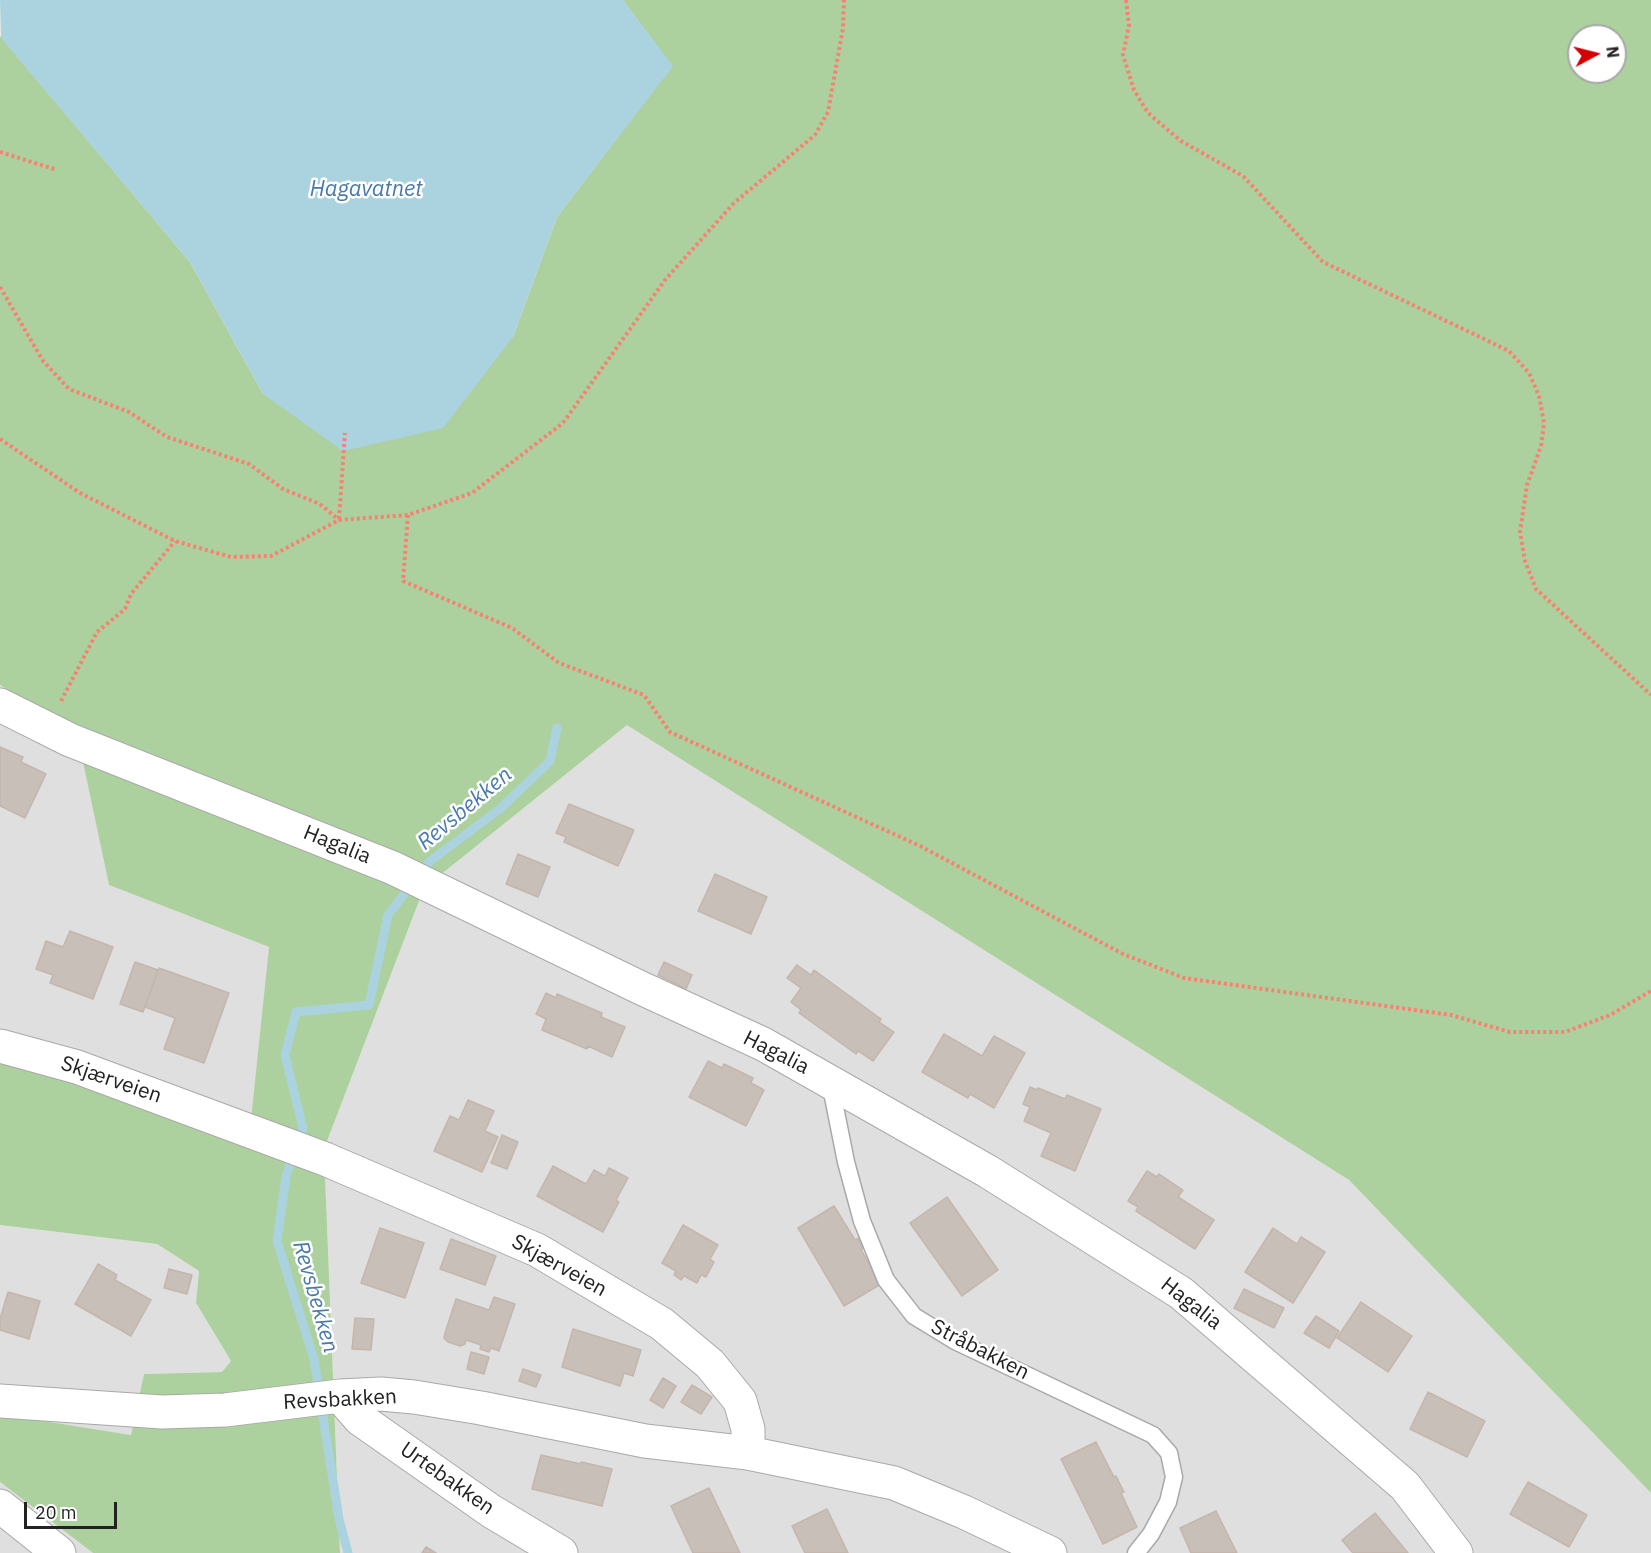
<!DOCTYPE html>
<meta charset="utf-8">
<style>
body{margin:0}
#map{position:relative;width:1651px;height:1553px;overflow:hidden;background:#f2efe9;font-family:"IBM Plex Sans",sans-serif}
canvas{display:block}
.north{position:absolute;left:1567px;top:24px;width:60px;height:60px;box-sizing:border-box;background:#fff;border:2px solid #a7a7a7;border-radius:50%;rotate:83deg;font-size:16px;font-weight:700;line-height:24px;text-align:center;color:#222}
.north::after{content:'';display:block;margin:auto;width:21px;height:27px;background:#d40000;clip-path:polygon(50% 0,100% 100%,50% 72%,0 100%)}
.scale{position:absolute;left:24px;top:1502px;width:93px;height:27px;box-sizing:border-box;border:3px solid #222;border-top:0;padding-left:8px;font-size:18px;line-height:21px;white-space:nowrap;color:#222;-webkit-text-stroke:4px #fff;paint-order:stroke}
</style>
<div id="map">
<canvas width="1651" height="1553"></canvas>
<div class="north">N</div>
<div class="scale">20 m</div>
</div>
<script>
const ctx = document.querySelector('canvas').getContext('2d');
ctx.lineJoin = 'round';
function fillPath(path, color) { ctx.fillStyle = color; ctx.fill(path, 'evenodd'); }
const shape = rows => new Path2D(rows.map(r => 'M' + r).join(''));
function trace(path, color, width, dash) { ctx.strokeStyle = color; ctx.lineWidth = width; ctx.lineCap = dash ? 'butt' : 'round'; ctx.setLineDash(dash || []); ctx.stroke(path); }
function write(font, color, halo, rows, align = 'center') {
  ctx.font = font + ' "IBM Plex Sans",sans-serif'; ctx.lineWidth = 5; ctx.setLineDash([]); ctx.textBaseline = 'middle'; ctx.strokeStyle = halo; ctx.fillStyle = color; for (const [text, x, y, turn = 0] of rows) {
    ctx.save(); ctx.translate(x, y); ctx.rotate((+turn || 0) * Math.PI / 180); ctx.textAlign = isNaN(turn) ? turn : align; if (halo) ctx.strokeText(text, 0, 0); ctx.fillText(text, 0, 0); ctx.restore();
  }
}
const residential = shape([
 [0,685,77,734,109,885,269,947,252,1120,0,1038],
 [627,724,1349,1180,1651,1493,1651,1553,340,1553,324,1149,424,888],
 [0,1225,157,1244,199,1271,196,1303,231,1361,223,1372,144,1374,131,1435,0,1414],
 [0,1482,93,1553,0,1553]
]);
const forest = shape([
 [623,0,1651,0,1651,1493,1349,1180,627,725,424,888,324,1149,340,1553,93,1553,0,1482,0,1414,131,1435,144,1374,222,1372,231,1361,196,1303,199,1271,157,1244,0,1225,0,1038,251,1120,269,947,109,885,77,734,0,685,0,36,190,262,263,394,513,337,557,217,672,66],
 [1579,36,1615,36,1615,72,1579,72]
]);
const water = shape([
 [0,0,623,0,673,66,557,217,513,337,443,428,343,451,263,394,190,262,1,38]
]);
const stream = shape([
 [348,1553,339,1519,314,1359,277,1241,286,1176,303,1128,285,1055,296,1012,369,1005,388,915,429,862,501,808,550,761,557,728]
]);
const building = shape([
 [0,747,23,757,21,762,46,774,25,818,0,806,0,747],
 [569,804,634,830,618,866,564,842,566,837,556,833,569,804],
 [518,854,550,867,538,897,506,884,518,854],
 [715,874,767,897,751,934,698,911,715,874],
 [70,931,113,947,93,999,50,983,53,975,36,969,46,941,63,947,70,931],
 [135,962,158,970,143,1012,120,1004,135,962],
 [664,962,692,975,686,989,658,975,664,962],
 [797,965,811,975,814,970,881,1019,879,1022,894,1032,873,1061,858,1051,856,1054,799,1013,801,1010,791,1002,801,988,787,978,797,965],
 [159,968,229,993,204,1063,164,1049,175,1018,145,1007,159,968],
 [546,993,556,998,557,994,602,1013,601,1017,625,1027,612,1057,588,1046,587,1049,542,1030,546,1019,536,1014,546,993],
 [944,1034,982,1056,994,1036,1025,1053,994,1108,970,1094,968,1098,922,1072,944,1034],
 [708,1061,722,1068,724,1064,753,1078,751,1083,764,1090,746,1126,689,1097,708,1061],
 [1030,1087,1037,1090,1038,1088,1065,1099,1067,1095,1101,1109,1075,1171,1041,1156,1051,1133,1024,1121,1030,1107,1023,1104,1030,1087],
 [468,1100,494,1111,485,1131,498,1137,482,1172,434,1151,450,1116,459,1120,468,1100],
 [502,1135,518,1142,507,1169,491,1163,502,1135],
 [553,1166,586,1184,594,1170,605,1176,609,1168,628,1178,616,1200,619,1202,603,1232,537,1196,553,1166],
 [1147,1171,1157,1177,1159,1174,1183,1190,1178,1197,1214,1220,1195,1249,1136,1211,1138,1207,1128,1201,1147,1171],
 [947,1197,998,1270,962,1296,910,1223,947,1197],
 [834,1206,855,1240,858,1238,863,1248,861,1250,881,1284,844,1306,798,1228,834,1206],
 [683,1225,718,1245,710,1259,714,1262,706,1277,701,1275,697,1283,684,1276,681,1280,674,1275,676,1271,662,1263,683,1225],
 [380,1228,424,1243,405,1298,361,1283,380,1228],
 [1273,1228,1297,1244,1301,1237,1325,1252,1293,1303,1245,1272,1273,1228],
 [451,1239,496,1256,485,1285,440,1269,451,1239],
 [98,1264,117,1275,115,1280,151,1300,131,1336,75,1304,98,1264],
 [169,1269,192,1275,187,1294,164,1288,169,1269],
 [1244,1289,1284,1308,1274,1328,1234,1308,1244,1289],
 [8,1292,40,1301,29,1339,0,1330,0,1319,8,1292],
 [494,1297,515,1304,499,1351,491,1348,489,1352,480,1349,481,1345,466,1340,465,1344,460,1346,448,1342,444,1338,445,1333,456,1299,489,1310,494,1297],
 [1361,1302,1412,1336,1388,1372,1337,1338,1361,1302],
 [1316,1316,1339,1331,1329,1348,1304,1333,1316,1316],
 [355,1318,374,1319,371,1350,352,1349,355,1318],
 [573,1329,641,1350,633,1376,624,1373,620,1386,562,1367,573,1329],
 [471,1352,489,1357,484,1374,467,1369,471,1352],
 [523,1369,541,1375,536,1387,519,1381,523,1369],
 [663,1378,676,1386,663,1408,650,1400,663,1378],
 [692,1385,712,1397,701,1414,681,1402,692,1385],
 [1428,1392,1485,1421,1467,1457,1410,1429,1428,1392],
 [1096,1442,1114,1477,1116,1476,1124,1492,1121,1493,1137,1527,1103,1544,1061,1459,1096,1442],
 [541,1455,581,1464,581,1462,612,1469,602,1506,532,1489,541,1455],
 [1528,1482,1587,1515,1569,1547,1510,1514,1528,1482],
 [709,1488,740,1553,693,1553,671,1506,709,1488],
 [827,1509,848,1553,805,1553,792,1526,827,1509],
 [1216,1511,1237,1553,1191,1553,1180,1528,1216,1511],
 [1375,1513,1408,1553,1353,1553,1342,1540,1375,1513],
 [426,1547,436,1553,422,1553,426,1547]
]);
const path = shape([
 [1126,0,1129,25,1123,55,1134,90,1148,113,1181,141,1243,176,1323,262,1509,351,1529,373,1539,396,1544,423,1541,446,1527,485,1520,532,1525,561,1536,589,1651,695],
 [0,152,57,170],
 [0,287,43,361,69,389,129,412,167,437,249,464,283,489,320,504,339,520],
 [0,439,80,493,175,541,231,557,271,556,339,520,408,515,472,493,563,423,665,280,734,203,815,135,828,112,843,28,844,0],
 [408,515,403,581,512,628,559,663,644,695,670,732,920,846,1123,954,1184,978,1451,1015,1510,1032,1565,1032,1610,1015,1651,991],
 [339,519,345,433],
 [61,701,97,632,125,609,131,594,175,541]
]);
const service = shape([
 [830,1082,846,1162,862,1221,886,1280,914,1316,955,1341,1153,1435,1169,1453,1174,1477,1168,1502,1151,1534,1136,1553]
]);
const minor = shape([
 [0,705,70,740,393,868,641,988,763,1044,987,1171,1181,1293,1405,1486,1456,1553],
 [0,1046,77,1067,325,1159,537,1250,662,1324,710,1364,740,1401,748,1429,748,1453,894,1483,964,1512,1050,1553],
 [340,1396,360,1419,491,1511,561,1553],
 [0,1401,162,1412,225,1410,340,1396,381,1394,414,1397,481,1408,645,1441,748,1453],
 [0,1506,59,1553]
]);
const streetNames = [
 ["Hagalia",337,845,22],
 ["Hagalia",776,1053,27],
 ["Skjærveien",111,1080,19],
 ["Skjærveien",559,1266,29],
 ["Hagalia",1191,1304,38],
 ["Stråbakken",980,1350,27],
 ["Revsbakken",340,1400,-3],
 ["Urtebakken",447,1479,35]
];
const waterNames = [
 ["Hagavatnet",366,190],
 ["Revsbekken",465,809,-40],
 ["Revsbekken",315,1297,74]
];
fillPath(residential, '#e0dfdf');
fillPath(forest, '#add19e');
fillPath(water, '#aad3df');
trace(stream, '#aad3df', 9);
fillPath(building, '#c7bfb8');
trace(building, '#c4b6ab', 1.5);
trace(service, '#a9a9a9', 19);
trace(minor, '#a9a9a9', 35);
trace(path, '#fa8072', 4, [3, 3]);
trace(service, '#fff', 16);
trace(minor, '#fff', 33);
write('21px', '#222', '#fff', streetNames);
write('italic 22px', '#4a7aab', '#fff', waterNames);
</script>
